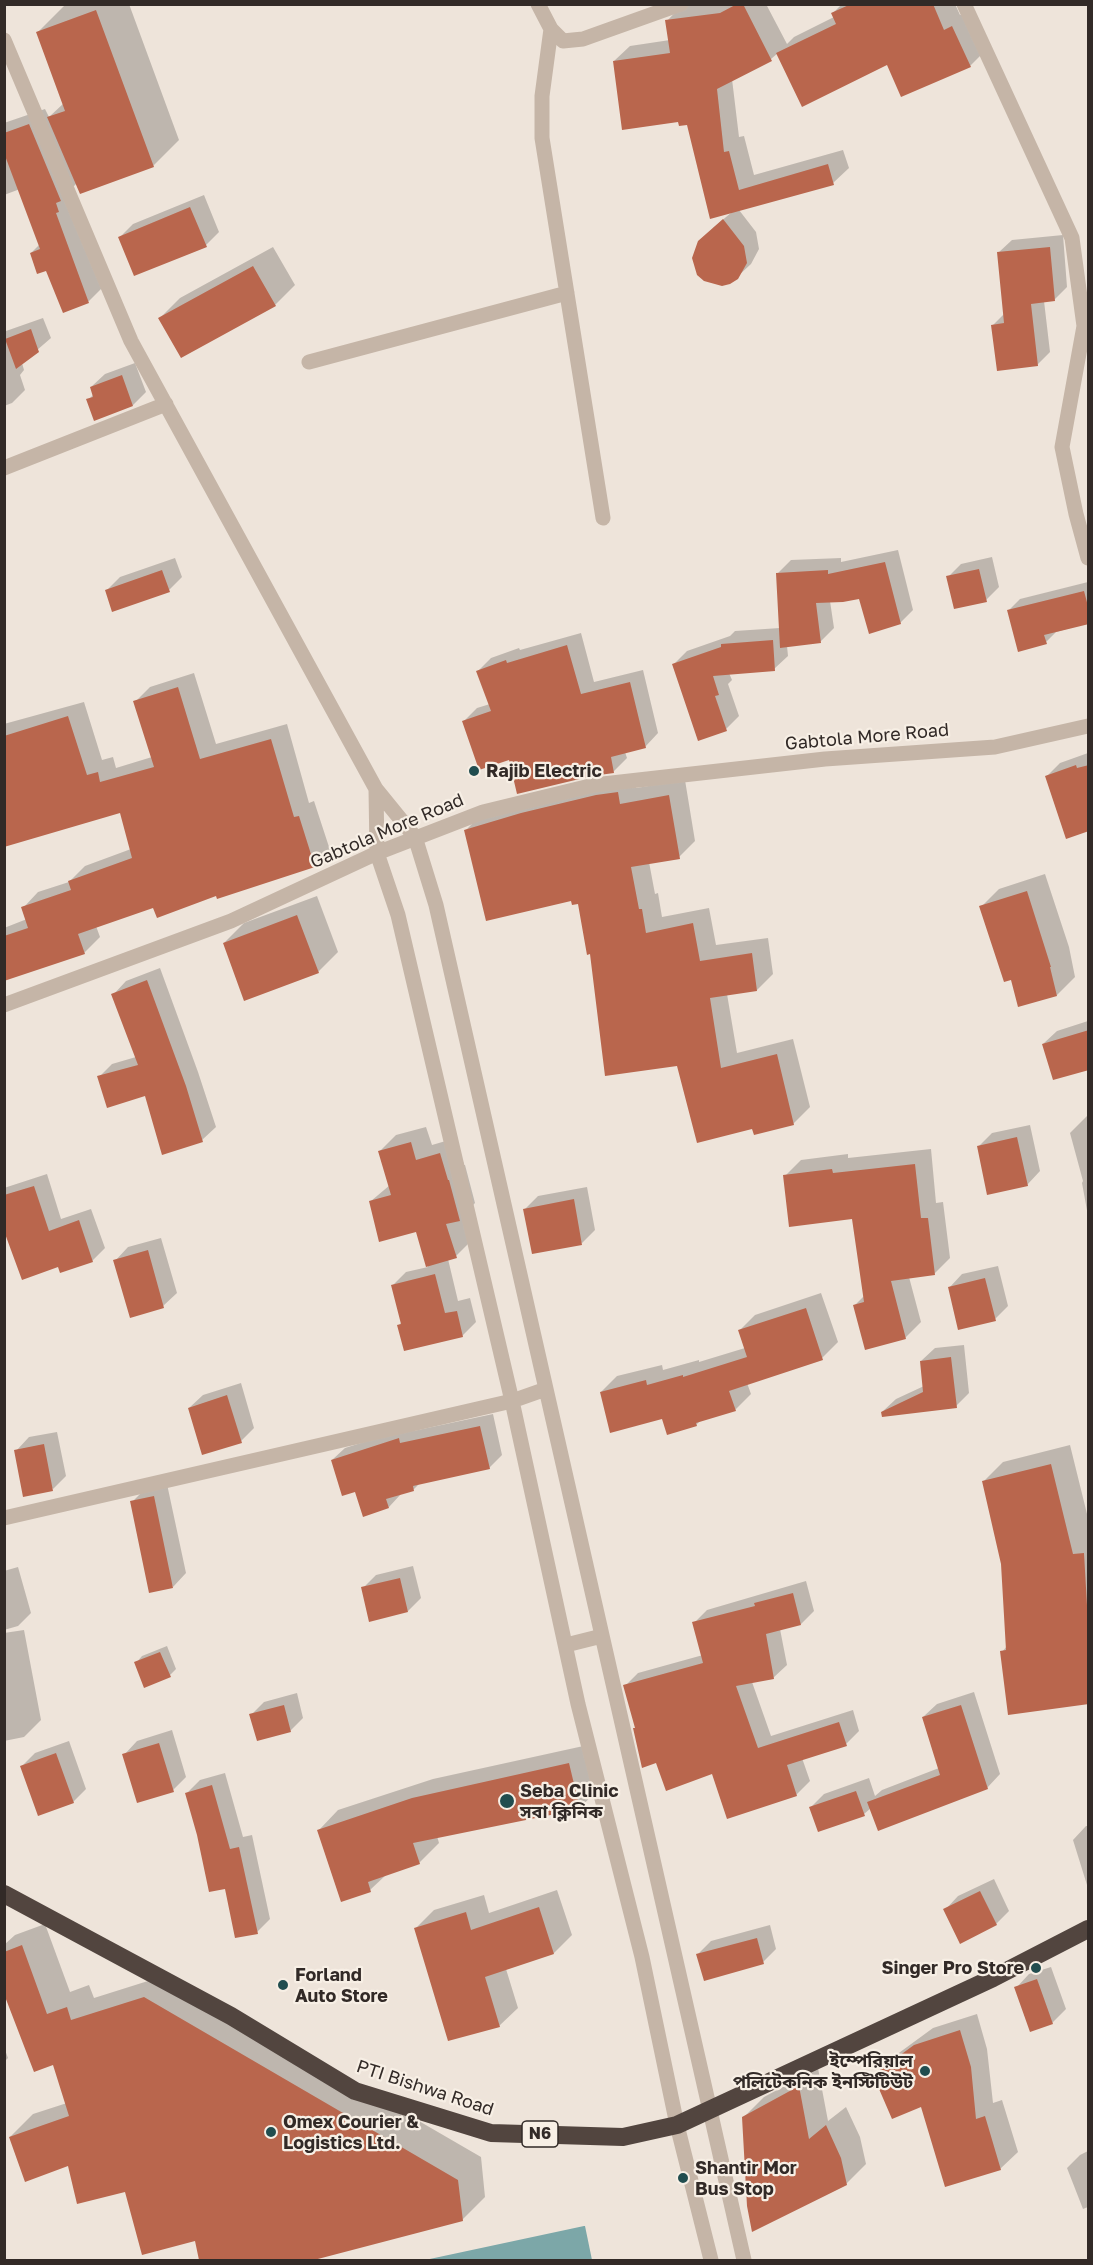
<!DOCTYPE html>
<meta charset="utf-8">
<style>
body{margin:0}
#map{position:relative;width:1093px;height:2265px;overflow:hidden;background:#eee4da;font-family:"Golos Text",sans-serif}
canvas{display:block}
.frame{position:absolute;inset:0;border:6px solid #322a27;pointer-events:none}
</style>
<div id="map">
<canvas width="1093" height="2265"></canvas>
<div class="frame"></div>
</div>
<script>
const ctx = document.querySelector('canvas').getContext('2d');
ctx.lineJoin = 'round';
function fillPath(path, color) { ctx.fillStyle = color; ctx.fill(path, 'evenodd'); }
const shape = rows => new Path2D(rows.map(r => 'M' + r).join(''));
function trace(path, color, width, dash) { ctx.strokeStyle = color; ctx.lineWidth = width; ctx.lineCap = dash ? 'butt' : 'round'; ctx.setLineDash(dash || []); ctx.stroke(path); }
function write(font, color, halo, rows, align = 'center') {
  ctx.font = font + ' "Golos Text","Noto Sans Bengali",sans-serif'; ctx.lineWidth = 4.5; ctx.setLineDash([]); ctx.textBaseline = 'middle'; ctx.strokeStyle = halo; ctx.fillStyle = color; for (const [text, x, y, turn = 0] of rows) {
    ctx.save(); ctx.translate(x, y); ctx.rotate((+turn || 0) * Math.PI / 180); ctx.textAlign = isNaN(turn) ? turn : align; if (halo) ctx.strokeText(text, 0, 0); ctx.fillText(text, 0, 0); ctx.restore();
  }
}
const water = shape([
 [585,2226,592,2260,425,2260,584,2226]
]);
const shadow = shape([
 [68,4,129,4,179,140,153,166,77,183,72,188,105,285,89,301,64,311,47,269,31,253,40,244,20,189,4,195,4,123,45,109,49,117,64,103,38,32,64,6],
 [766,4,787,44,794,37,834,17,833,13,842,4,955,4,960,15,969,11,986,50,970,66,888,63,778,53,771,59,732,79,739,137,744,136,754,175,843,150,849,168,833,183,739,210,756,232,759,249,751,264,737,277,713,228,732,212,688,124,680,120,614,61,630,46,670,40,667,21,682,5],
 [204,195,219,232,206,245,120,237,133,224],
 [1063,235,1067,287,1054,300,1044,301,1050,352,1037,365,993,325,1004,314,998,253,1012,240],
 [273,247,295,285,275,305,160,318,180,298],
 [43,318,51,338,22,363,24,370,20,375,25,390,12,403,4,406,4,327,6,331],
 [135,363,146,392,133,405,88,400,94,394,91,387,105,374],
 [898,550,913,610,900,623,860,597,830,601,834,628,821,641,787,646,788,656,774,669,729,673,732,680,728,684,739,716,726,729,674,664,687,651,730,636,735,631,780,628,778,573,791,560,841,558,841,562],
 [992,557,999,587,986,600,948,577,961,564],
 [175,558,182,577,169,590,107,590,120,577],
 [1088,582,1088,623,1056,632,1046,642,1009,610,1020,599],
 [581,633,594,682,643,670,658,733,645,747,625,752,627,758,613,772,510,758,464,721,477,708,490,704,478,671,491,658,519,648,520,650],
 [194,673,216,744,287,724,309,803,314,801,330,850,315,866,218,897,217,894,154,906,96,926,100,937,84,953,4,980,4,928,27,919,23,908,38,892,69,882,85,866,131,849,121,811,4,845,4,724,84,702,102,760,113,757,116,768,152,757,135,702,150,687],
 [1088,753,1088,829,1047,776,1060,763],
 [633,777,636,788,685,780,695,841,679,857,649,862,655,894,658,893,662,917,709,908,716,945,768,938,773,974,757,990,727,994,737,1053,793,1039,810,1107,793,1124,753,1127,679,1064,591,953,580,902,466,830,482,814],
 [1045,874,1069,947,1075,977,1057,995,1012,978,981,907,999,889],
 [317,896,338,952,318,972,224,943,244,923],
 [160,968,198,1072,216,1127,202,1140,146,1094,99,1077,112,1064,136,1057,113,995,126,981],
 [1088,1021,1088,1068,1043,1044,1057,1031],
 [1087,1116,1088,1116,1088,1216,1082,1183,1083,1181,1070,1133],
 [1030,1125,1040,1171,1027,1185,979,1146,992,1133],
 [426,1127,432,1145,456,1138,464,1165,465,1165,475,1203,464,1214,472,1240,456,1256,448,1259,458,1301,470,1298,476,1322,462,1336,399,1325,402,1322,393,1285,406,1272,428,1267,417,1230,371,1201,390,1185,380,1151,396,1135],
 [931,1149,936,1203,943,1202,950,1258,934,1274,909,1277,921,1322,905,1338,855,1305,864,1296,853,1217,785,1176,801,1160,848,1154,848,1158],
 [47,1174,61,1219,91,1209,105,1248,92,1261,59,1265,4,1227,4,1188],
 [587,1187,595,1230,582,1243,525,1209,538,1196],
 [161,1238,177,1293,163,1306,115,1261,128,1247],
 [998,1266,1008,1306,995,1319,949,1288,962,1274],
 [821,1293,838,1342,822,1358,747,1383,751,1394,735,1410,701,1420,696,1425,663,1417,601,1392,617,1376,662,1365,663,1370,699,1360,699,1362,745,1348,739,1331,755,1315],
 [964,1345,969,1393,956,1406,882,1412,896,1399,924,1386,921,1361,935,1348],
 [241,1383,254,1428,241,1441,189,1408,203,1395],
 [493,1414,502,1455,489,1468,420,1483,414,1489,401,1494,389,1507,356,1491,332,1460,345,1448,411,1427,413,1431],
 [57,1432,66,1476,53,1489,16,1451,29,1437],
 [1070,1445,1088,1518,1088,1703,1002,1652,1007,1646,1003,1563,983,1482,1003,1462],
 [167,1484,186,1573,173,1587,132,1502,145,1489],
 [413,1566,421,1598,408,1611,363,1588,376,1575],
 [18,1567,31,1613,18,1626,4,1630,4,1571],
 [806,1581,814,1611,801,1624,780,1629,787,1665,773,1678,752,1682,771,1736,853,1710,859,1731,846,1744,802,1758,810,1781,796,1795,713,1772,657,1761,636,1727,625,1686,638,1673,703,1655,694,1623,707,1610],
 [24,1630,41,1720,24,1737,4,1741,4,1633],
 [167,1646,176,1669,170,1675,136,1663,142,1656],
 [974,1692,1000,1774,987,1788,871,1808,864,1814,811,1807,824,1794,869,1778,875,1796,882,1790,939,1768,923,1717,937,1704],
 [297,1693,303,1718,290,1731,251,1715,264,1702],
 [172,1730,186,1777,173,1790,124,1755,137,1741],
 [69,1741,86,1789,73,1802,22,1766,35,1753],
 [588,1745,599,1788,580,1808,437,1836,439,1843,419,1863,387,1874,370,1890,319,1830,338,1810,433,1779],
 [225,1773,243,1837,252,1835,270,1919,257,1932,226,1887,198,1834,187,1793,200,1780],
 [1086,1826,1088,1826,1087,1885,1073,1840],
 [994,1879,1009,1911,996,1924,945,1910,958,1896],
 [557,1890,572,1935,554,1953,506,1969,518,2008,499,2026,416,1928,434,1910,484,1895,489,1913],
 [45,1924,70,1992,89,1985,94,1998,167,1975,481,2157,485,2197,462,2220,308,2260,201,2260,196,2239,126,2190,10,2137,33,2114,67,2103,54,2063,4,1990,4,1945,15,1935],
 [770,1925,776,1949,763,1962,698,1954,711,1941],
 [1051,1967,1066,2009,1052,2023,1016,1988,1029,1974],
 [977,2014,987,2049,993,2103,1002,2100,1018,2152,1000,2169,922,2105,875,2075,892,2058,933,2028],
 [4,2047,8,2058,4,2062],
 [818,2068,828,2121,846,2107,860,2137,866,2164,846,2184,744,2117,764,2097],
 [1088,2151,1088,2207,1083,2209,1067,2168,1080,2155]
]);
const building = shape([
 [737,4,743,4,772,61,717,89,724,152,729,151,739,190,828,164,834,185,710,219,687,125,679,126,678,122,622,130,613,61,670,53,665,20,720,13],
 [851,4,933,4,944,30,952,26,971,67,901,97,887,65,802,107,776,53,836,24,831,13],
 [96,10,154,167,80,194,47,117,65,111,36,32],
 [29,124,61,201,56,203,59,212,56,213,89,303,63,313,46,271,37,274,30,253,40,249,4,153,4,133],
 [190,207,207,247,134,276,118,237],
 [723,219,744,246,747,263,738,279,730,284,722,286,704,281,697,275,692,258,698,241],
 [1050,247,1055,301,1031,304,1038,366,997,371,991,325,1004,323,997,252],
 [253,266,276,306,181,358,158,318],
 [31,329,39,352,16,369,5,339],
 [122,375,133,406,94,421,86,399,93,397,90,387],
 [885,562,901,624,869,634,859,599,843,602,816,603,821,643,780,648,776,573,828,570,828,574],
 [979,569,987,602,954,609,946,576],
 [162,570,170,592,112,612,105,590],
 [1084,591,1089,610,1089,624,1044,635,1047,644,1018,652,1007,610],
 [773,640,775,671,713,676,719,695,715,696,727,731,698,741,672,664,721,647,721,644],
 [567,645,581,694,630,682,646,748,611,757,614,773,592,776,517,794,509,760,479,770,462,721,491,711,476,671,506,660,507,663],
 [178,687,200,759,271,739,294,817,299,816,315,867,217,899,216,896,157,918,153,908,78,934,85,954,4,981,4,936,28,928,21,907,71,890,68,881,132,858,120,813,4,847,4,736,68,716,87,775,98,772,100,782,154,767,133,701],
 [1076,765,1077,768,1089,765,1089,831,1066,839,1045,776],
 [618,792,620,804,669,795,680,859,631,867,639,909,642,909,646,933,693,923,700,961,752,953,757,991,710,998,721,1068,777,1054,794,1125,754,1135,752,1129,697,1143,677,1066,605,1076,590,954,587,955,578,904,572,905,571,901,486,921,464,830,521,813,596,795],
 [1027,891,1051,967,1050,967,1057,996,1018,1007,1011,980,1004,982,979,906],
 [297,915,319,973,244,1001,223,943],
 [147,980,186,1086,203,1142,162,1155,145,1096,107,1108,97,1076,138,1065,111,994],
 [1089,1030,1089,1070,1053,1080,1042,1044],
 [1017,1137,1028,1186,987,1195,977,1146],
 [411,1142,416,1160,440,1153,448,1180,449,1180,460,1221,446,1224,457,1258,426,1267,416,1232,379,1242,369,1201,391,1195,378,1151],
 [915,1164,921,1218,928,1218,935,1275,891,1281,906,1339,865,1350,853,1305,864,1302,852,1219,789,1227,783,1175,832,1169,833,1173],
 [34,1186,49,1231,79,1220,93,1262,60,1273,58,1267,22,1280,4,1231,4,1195],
 [574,1199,582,1245,532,1254,523,1209],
 [148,1250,164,1308,130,1318,113,1260],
 [435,1274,445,1313,457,1311,463,1337,404,1351,397,1325,401,1324,391,1285],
 [985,1278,996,1321,958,1330,948,1287],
 [806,1308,823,1360,729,1391,736,1411,696,1423,697,1426,667,1435,662,1419,610,1433,600,1392,646,1380,647,1385,683,1375,683,1377,747,1357,738,1330],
 [951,1357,957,1408,882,1417,881,1412,923,1392,920,1361],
 [227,1395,242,1443,202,1455,188,1408],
 [480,1426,490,1469,413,1486,414,1491,386,1499,389,1508,363,1517,355,1492,342,1496,331,1460,399,1438,400,1443],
 [44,1444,53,1491,23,1497,14,1450],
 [1051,1464,1073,1554,1084,1553,1089,1640,1089,1704,1008,1715,1000,1651,1006,1650,1001,1564,982,1481],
 [154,1496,173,1588,149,1593,130,1501],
 [400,1578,408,1612,369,1622,361,1587],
 [793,1593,801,1625,766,1634,774,1679,736,1686,758,1748,839,1722,847,1746,787,1765,797,1796,727,1819,712,1774,666,1791,656,1763,642,1768,633,1728,635,1728,623,1685,703,1663,692,1622,755,1606,754,1603],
 [160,1652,171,1677,144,1688,134,1662],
 [284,1705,291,1732,257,1741,249,1714],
 [961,1705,988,1789,878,1831,867,1802,940,1775,922,1717],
 [159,1743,174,1792,137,1803,122,1754],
 [56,1753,74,1803,38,1816,20,1766],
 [569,1763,580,1809,413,1843,420,1864,368,1882,371,1892,341,1902,317,1830,412,1798],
 [212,1785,230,1849,239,1847,258,1934,235,1938,225,1889,209,1892,197,1835,185,1793],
 [856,1791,865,1816,818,1832,809,1807],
 [980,1891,997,1925,960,1944,943,1909],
 [539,1907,554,1954,485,1977,500,2027,448,2041,414,1928,466,1912,471,1930],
 [757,1938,764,1964,704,1981,696,1954],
 [22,1945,47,2014,67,2007,71,2020,144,1997,458,2180,463,2221,314,2260,199,2260,195,2241,142,2255,125,2192,77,2204,68,2166,25,2182,9,2137,69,2116,53,2065,34,2072,4,1994,4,1952],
 [1037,1979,1053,2024,1030,2032,1014,1987],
 [960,2030,971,2067,976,2119,985,2116,1001,2170,945,2187,921,2107,892,2119,873,2075,914,2045],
 [799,2086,809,2139,826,2125,841,2158,847,2185,752,2232,747,2206,742,2117]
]);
const minor = shape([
 [538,4,551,29,563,41,583,39,681,4],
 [964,4,1072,238,1084,326,1062,447,1076,514,1088,558],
 [551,29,542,96,542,138,603,518],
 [4,40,131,341,376,789,415,837,436,905,744,2260],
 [309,362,567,293],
 [4,468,166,404],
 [376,789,377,853,398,915,512,1401,578,1704,642,1957,677,2125,711,2260],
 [4,1005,231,921,377,853,483,812,594,785,825,759,995,747,1088,726],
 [4,1518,512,1401,546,1389],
 [566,1645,602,1636]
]);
const highway = shape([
 [4,1894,231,2016,355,2091,491,2133,623,2137,677,2125,993,1978,1088,1929]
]);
const markers = [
 [474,771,6,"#214d4f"],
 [507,1801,8,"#214d4f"],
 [1036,1968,6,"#214d4f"],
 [283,1985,6,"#214d4f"],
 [925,2071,6,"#214d4f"],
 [271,2132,6,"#214d4f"],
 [683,2178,6,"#214d4f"]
];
const shields = [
 [540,2134,36]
];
const shieldNames = [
 ["N6",540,2134]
];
const streetNames = [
 ["Gabtola More Road",867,737,-5],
 ["Gabtola More Road",387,831,-23],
 ["PTI Bishwa Road",425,2088,18]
];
const poiNames = [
 ["Rajib Electric",486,771],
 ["Seba Clinic",520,1791],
 ["সবা ক্লিনিক",520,1812],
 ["Singer Pro Store",1024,1968,"right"],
 ["Forland",295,1975],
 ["Auto Store",295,1996],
 ["ইম্পেরিয়াল",913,2061,"right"],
 ["পলিটেকনিক ইনস্টিটিউট",913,2082,"right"],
 ["Omex Courier &",283,2122],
 ["Logistics Ltd.",283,2143],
 ["Shantir Mor",695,2168],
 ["Bus Stop",695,2189]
];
fillPath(water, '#7ca7a8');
fillPath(shadow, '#0003');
fillPath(building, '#b9664d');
trace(minor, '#c5b5a7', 15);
trace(highway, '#52453f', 18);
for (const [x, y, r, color] of markers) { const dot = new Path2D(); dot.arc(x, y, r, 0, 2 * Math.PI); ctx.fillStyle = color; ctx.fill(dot); trace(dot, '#f7efe5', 2); }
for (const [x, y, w] of shields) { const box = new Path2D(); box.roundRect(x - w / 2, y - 13, w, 26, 4.5); ctx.fillStyle = '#f7efe5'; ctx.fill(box); trace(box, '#322a27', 1.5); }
write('bold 16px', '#322a27', null, shieldNames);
write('18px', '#322a27', '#f7efe5', streetNames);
write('bold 18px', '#322a27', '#f7efe5', poiNames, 'left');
</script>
